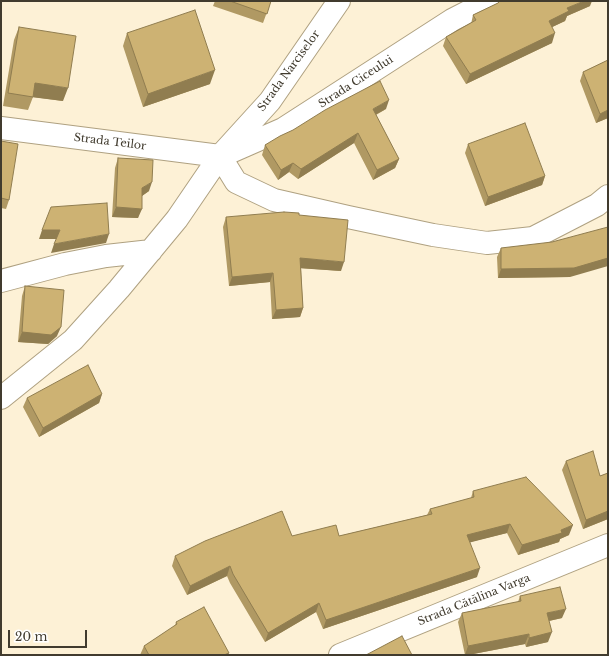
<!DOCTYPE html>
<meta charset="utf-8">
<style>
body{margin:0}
#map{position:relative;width:609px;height:656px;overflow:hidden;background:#fdf1d6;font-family:"Libre Baskerville",serif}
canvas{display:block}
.frame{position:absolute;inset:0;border:2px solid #413b2e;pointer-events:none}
.scale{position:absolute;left:8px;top:630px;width:79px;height:18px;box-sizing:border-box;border:2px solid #413b2e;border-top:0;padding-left:5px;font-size:12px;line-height:14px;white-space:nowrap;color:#413b2e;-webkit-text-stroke:3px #fff;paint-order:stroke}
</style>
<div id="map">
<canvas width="609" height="656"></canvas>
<div class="frame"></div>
<div class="scale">20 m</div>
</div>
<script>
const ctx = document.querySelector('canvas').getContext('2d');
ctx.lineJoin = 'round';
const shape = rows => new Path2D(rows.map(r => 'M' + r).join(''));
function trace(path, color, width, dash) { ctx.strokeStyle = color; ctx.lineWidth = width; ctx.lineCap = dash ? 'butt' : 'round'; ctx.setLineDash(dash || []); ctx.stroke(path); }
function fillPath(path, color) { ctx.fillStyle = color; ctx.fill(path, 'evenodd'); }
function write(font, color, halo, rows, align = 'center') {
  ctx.font = font + ' "Libre Baskerville",serif'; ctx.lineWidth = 4; ctx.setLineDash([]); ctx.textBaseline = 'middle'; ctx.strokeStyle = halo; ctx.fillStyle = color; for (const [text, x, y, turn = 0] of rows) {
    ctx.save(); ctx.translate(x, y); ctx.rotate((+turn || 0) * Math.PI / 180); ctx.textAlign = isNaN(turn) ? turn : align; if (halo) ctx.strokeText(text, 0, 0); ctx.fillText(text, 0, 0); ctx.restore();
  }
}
const street = shape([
 [1,128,220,156],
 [226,154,283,129,452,20,489,1],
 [220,156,236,182,274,200,348,217,433,235,487,243,533,238,597,205,608,196],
 [1,281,65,264,106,256,151,251],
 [1,398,73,340,119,289,177,219,220,156,270,101,339,1]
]);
const secondary = shape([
 [340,655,608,545]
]);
const wall = shape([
 [215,1,271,1,263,23,213,6],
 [498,3,590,6,567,16,565,21,552,27,552,43,466,84,443,46,446,37,471,24,473,15],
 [19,27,63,101,33,97,28,110,3,106,14,40],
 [127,33,210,84,143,107,123,46],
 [608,60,608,118,596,123,580,81,583,72],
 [386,109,376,115,399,159,395,168,373,180,354,143,298,179,289,172,278,180,262,155,265,145],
 [1,141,9,200,6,209,1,208],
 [468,144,545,176,542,185,485,206,465,153],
 [118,158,149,191,142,196,138,218,112,217,115,168],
 [226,217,341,271,301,268,303,308,300,317,272,319,270,282,229,286,223,227],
 [501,248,570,277,498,278,497,257],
 [25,286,57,336,48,344,18,342,22,296],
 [102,394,99,403,39,437,23,407,27,398],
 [566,461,600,476,608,473,608,519,583,529,562,470],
 [473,491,569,535,560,539,559,542,518,555,507,533,470,542,477,577,323,629,316,612,265,642,230,583,227,576,187,595,172,566,175,556,292,536,339,536,427,515,430,509,471,498],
 [520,596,562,618,549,621,548,642,526,647,525,644,468,655,465,655,458,622,462,613,518,602],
 [176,622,229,653,228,655,140,655,144,646,175,626]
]);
const shadedWall = shape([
 [584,1,592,1,590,6,567,16,565,21,546,30,549,21,567,8],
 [555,33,552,43,466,84,470,74],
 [215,70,210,84,143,107,148,94],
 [35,83,68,88,63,101,31,97],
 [389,100,386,109,369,118,373,109],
 [608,110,608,118,596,123,600,114],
 [358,133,354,143,298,179,301,169],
 [399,159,395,168,373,180,377,170],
 [293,163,289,172,278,180,281,170],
 [545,176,542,185,485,206,488,197],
 [152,182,149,191,139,198,142,188],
 [116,207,142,209,138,218,112,217],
 [42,230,60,230,57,239,39,239],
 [109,234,106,243,51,253,54,244],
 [300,258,344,262,341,271,297,268],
 [608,258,608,266,570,277,498,278,501,269],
 [273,273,270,282,229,286,232,277],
 [303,308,300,317,272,319,276,310],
 [61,327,57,336,48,344,18,342,22,332],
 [102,394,99,403,39,437,43,428],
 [608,511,608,519,583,529,586,520],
 [510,524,507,533,464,544,467,535],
 [573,525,569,535,560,539,559,542,518,555,522,545],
 [230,566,227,576,187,595,190,586],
 [480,568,477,577,323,629,326,620],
 [319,603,316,612,265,642,268,633],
 [566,609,562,618,544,622,547,613],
 [552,632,548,642,526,647,529,638],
 [529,634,525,644,468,655,465,655,468,646]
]);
const building = shape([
 [230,1,271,1,267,14,230,1],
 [500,1,584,1,567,8,569,11,549,21,555,33,470,74,446,37,476,20,473,15,498,3,500,1],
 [195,10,215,70,148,94,127,33,195,10],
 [19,27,76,36,68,88,35,83,33,97,8,93,19,27],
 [608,60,608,110,600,114,583,72,608,60],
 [380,81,389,100,373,109,399,159,377,170,358,133,301,169,293,163,281,170,265,145,280,136,293,130,325,110,380,81],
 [525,123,545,176,488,197,468,144,525,123],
 [1,141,18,144,9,200,1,198,1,141],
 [118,158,153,160,152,182,142,188,142,209,116,207,118,158],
 [107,203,109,234,54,244,60,230,42,230,51,207,107,203],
 [284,212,299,213,299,215,348,220,344,262,300,258,303,308,276,310,273,273,232,277,226,217,284,212],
 [608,227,608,258,574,268,501,269,501,248,552,242,608,227],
 [25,286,64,290,61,327,51,335,22,332,25,286],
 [88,365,102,394,43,428,27,398,88,365],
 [593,451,600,476,608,473,608,511,586,520,566,461,593,451],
 [526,477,573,525,561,530,562,533,522,545,510,524,467,535,480,568,326,620,319,603,268,633,233,574,230,566,190,586,175,556,205,541,282,511,292,536,336,525,339,536,432,514,430,509,474,497,473,491,526,477],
 [560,587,566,609,547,613,552,632,529,638,529,634,468,646,462,613,521,601,520,596,560,587],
 [204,607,229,653,224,655,149,655,144,646,177,624,176,622,204,607],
 [402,636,412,655,366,655,402,636]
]);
const streetNames = [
 ["Strada Narciselor",289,71,-54],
 ["Strada Ciceului",356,82,-33],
 ["Strada Teilor",110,142,7],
 ["Strada Cătălina Varga",474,600,-22]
];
trace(street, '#afa181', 24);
trace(secondary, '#afa181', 24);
trace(street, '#fff', 22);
trace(secondary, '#fff', 22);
fillPath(wall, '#b09963');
fillPath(shadedWall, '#907d50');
fillPath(building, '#cdb273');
trace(building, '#907d50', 1);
write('11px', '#413b2e', '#fff', streetNames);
</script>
